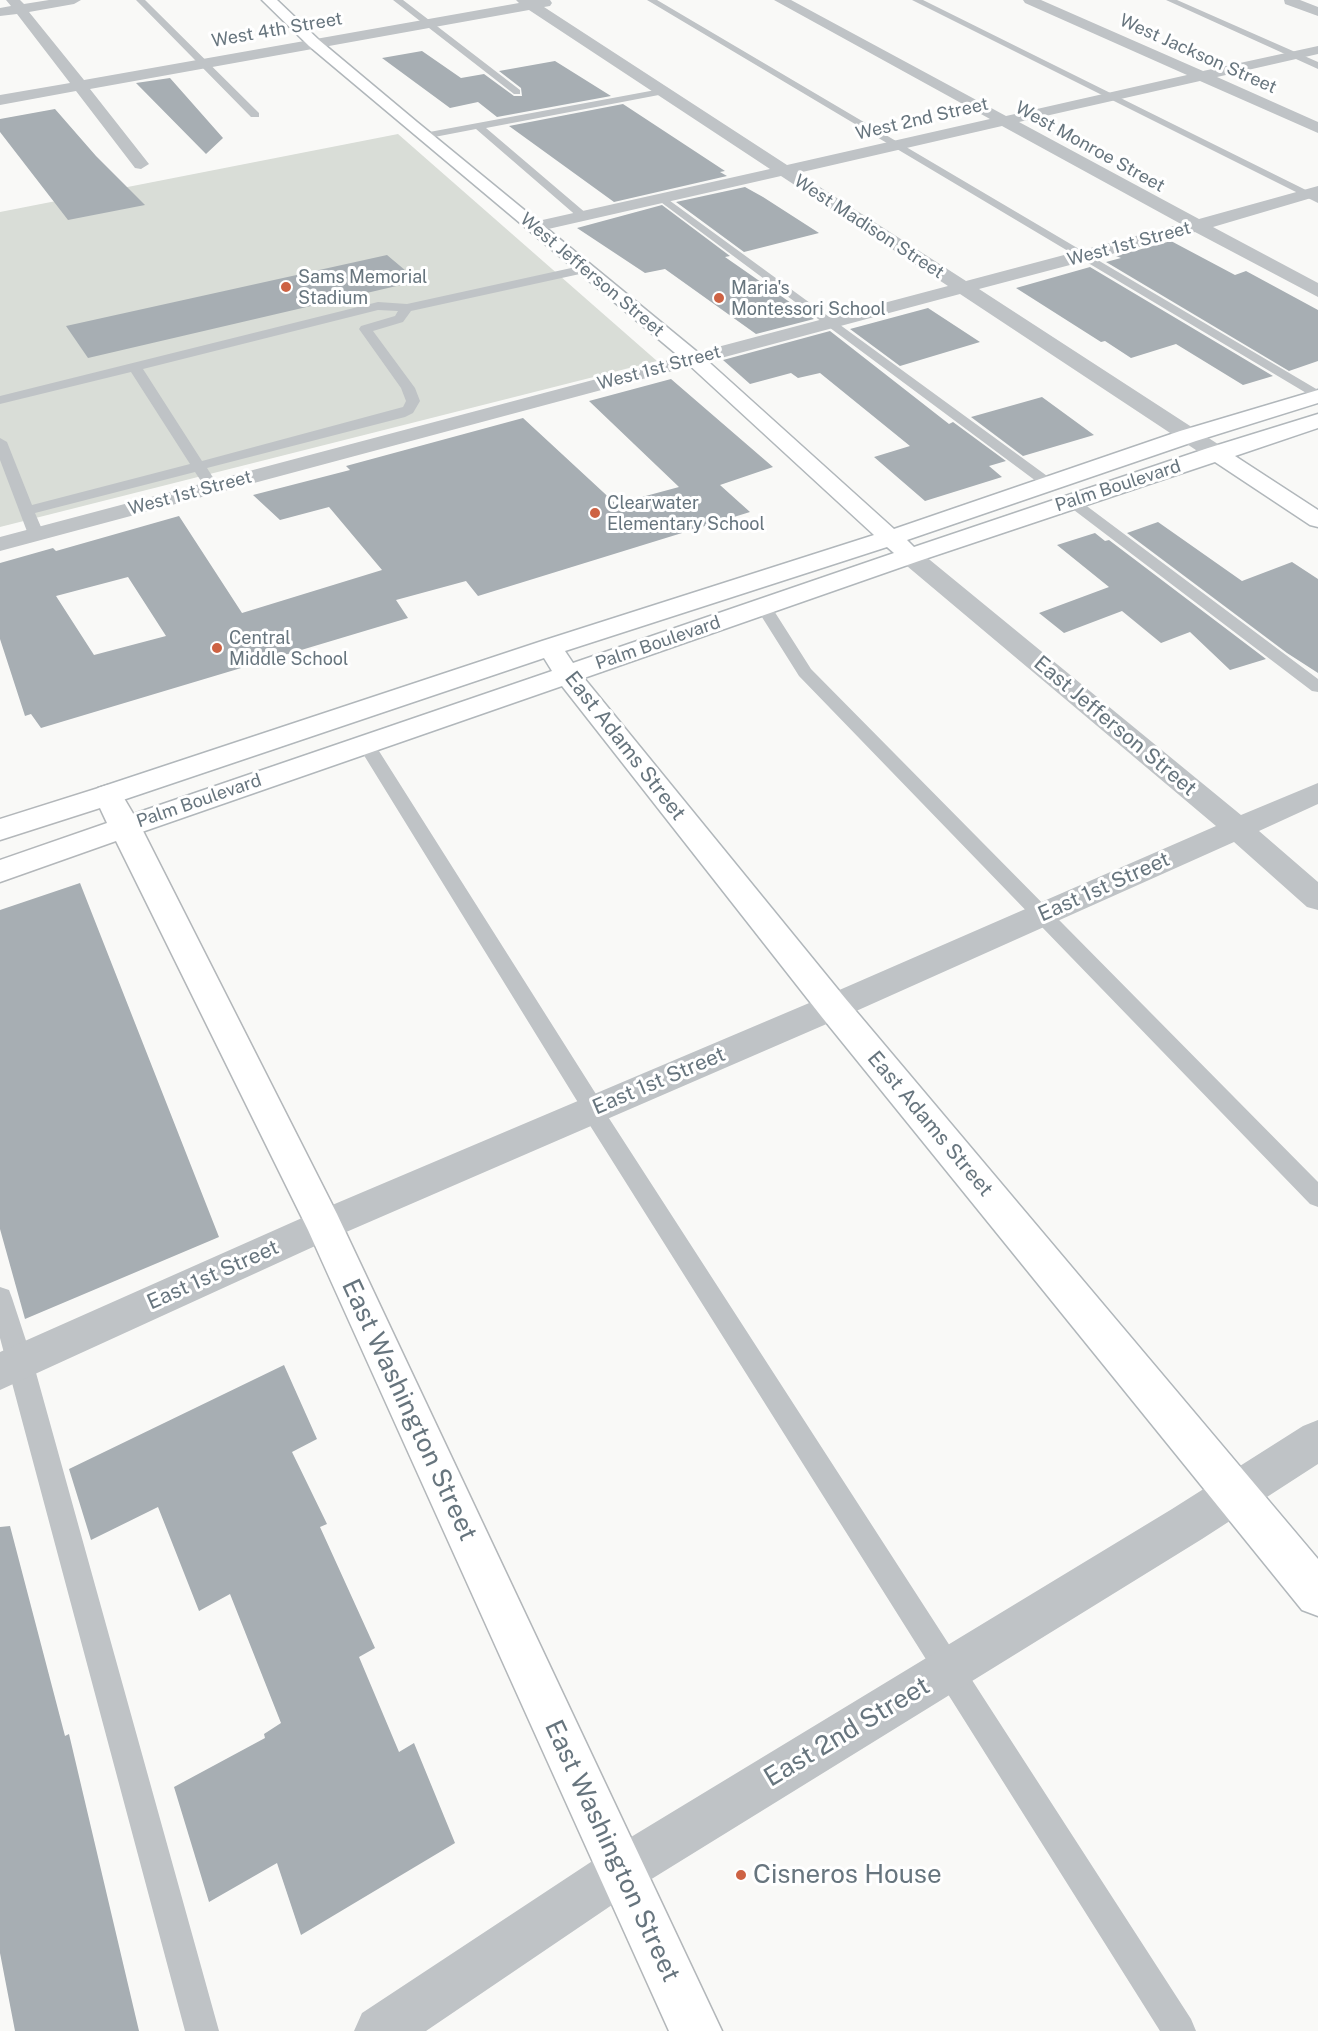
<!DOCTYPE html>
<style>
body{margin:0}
canvas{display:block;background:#f9f9f7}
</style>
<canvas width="1318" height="2031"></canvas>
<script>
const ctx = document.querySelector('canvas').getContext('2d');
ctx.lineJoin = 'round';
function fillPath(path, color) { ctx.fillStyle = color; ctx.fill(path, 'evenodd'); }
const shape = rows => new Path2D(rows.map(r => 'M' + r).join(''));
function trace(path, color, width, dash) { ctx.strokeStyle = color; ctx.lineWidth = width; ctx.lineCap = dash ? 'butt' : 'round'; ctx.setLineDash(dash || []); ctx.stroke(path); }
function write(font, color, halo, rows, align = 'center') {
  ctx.font = font + ' "Public Sans",sans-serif'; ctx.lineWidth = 6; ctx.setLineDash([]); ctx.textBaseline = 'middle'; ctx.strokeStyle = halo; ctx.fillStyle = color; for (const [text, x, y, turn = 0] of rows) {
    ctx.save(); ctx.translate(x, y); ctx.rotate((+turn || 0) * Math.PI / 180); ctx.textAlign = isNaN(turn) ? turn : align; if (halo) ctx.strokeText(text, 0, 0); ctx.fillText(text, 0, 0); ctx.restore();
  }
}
const green = shape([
 [398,134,657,361,0,527,0,212]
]);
const building = shape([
 [422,51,461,78,484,74,514,96,522,96,521,88,499,71,555,61,611,96,497,117,478,102,450,108,382,58],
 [170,78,223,138,206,154,136,83],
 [623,104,725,171,720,172,727,176,614,202,509,126],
 [55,109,96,156,145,205,68,220,0,132,0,119],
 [745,187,763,197,819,233,744,252,676,202],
 [662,205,730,256,725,257,814,319,756,334,665,269,645,273,577,228],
 [1171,241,1235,275,1246,271,1318,310,1318,361,1289,371,1106,262,1121,258,1116,256],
 [387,255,418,281,88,358,66,326],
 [1090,267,1273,376,1243,385,1176,344,1131,358,1105,341,1101,342,1016,288],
 [928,308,980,342,900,366,850,329],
 [830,331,949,424,953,422,1006,461,989,466,1002,477,925,501,874,457,910,446,820,373,798,378,791,373,750,384,723,360],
 [671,379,773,467,720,485,750,512,478,596,466,581,396,600,408,618,41,728,31,714,25,716,0,639,0,563,53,548,56,551,179,516,242,613,382,570,329,507,280,520,253,495,350,470,346,466,523,418,616,504,679,487,589,401],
 [128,577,166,636,94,655,56,596],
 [1042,397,1094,435,1023,456,971,417],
 [1158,522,1242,581,1292,562,1318,579,1318,673,1287,653,1127,533],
 [1095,533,1105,541,1109,540,1266,659,1230,670,1190,632,1161,643,1122,611,1064,633,1039,613,1109,587,1057,545],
 [80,883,219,1237,25,1319,0,1229,0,910],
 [284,1365,317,1439,292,1452,327,1524,320,1527,375,1648,359,1657,399,1752,414,1743,455,1843,301,1935,277,1863,209,1902,174,1787,265,1738,264,1734,281,1723,230,1594,199,1611,158,1507,91,1540,69,1469],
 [10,1526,65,1736,69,1734,139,2031,15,2031,0,1953,0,1527]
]);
const lane = shape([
 [136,0,145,0,259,113,259,117,251,117,136,0],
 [393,0,403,0,520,90,520,94,514,94,393,0],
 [647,0,657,0,1318,390,1318,400,647,0],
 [912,0,923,0,1318,196,1318,203,912,0],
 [1166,0,1177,0,1318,62,1318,69,1166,0],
 [661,89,666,92,664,94,486,128,587,214,587,218,583,219,579,218,476,129,424,139,419,136,424,133,661,89],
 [662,195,1054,481,1056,484,1054,487,1044,487,658,200,656,198,662,195],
 [585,265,591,269,589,272,411,311,403,322,373,331,415,388,420,401,413,413,405,417,207,468,219,487,217,490,207,490,195,472,35,513,44,534,36,539,28,534,0,460,0,438,7,442,32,505,190,464,131,372,0,404,0,396,378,302,407,304,585,265],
 [378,310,398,311,395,316,361,326,359,329,401,388,406,401,403,407,202,461,143,369,378,310],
 [1071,497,1076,498,1318,679,1318,692,1312,691,1066,504,1064,501,1066,498,1071,497],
 [763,601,769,603,811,669,1318,1182,1318,1207,1310,1204,799,676,755,606,763,601],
 [366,738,372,740,601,1102,603,1109,1191,2019,1196,2031,1160,2031,584,1116,582,1109,357,744,360,740,366,738],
 [0,1287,9,1290,12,1298,33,1362,219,2031,185,2031,0,1338,0,1287]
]);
const street = shape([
 [6,0,20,0,24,4,49,0,81,0,74,4,29,12,84,80,519,3,516,0,550,0,552,3,550,6,544,7,787,165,990,119,774,0,791,0,1006,116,1187,75,1025,3,1023,0,1041,0,1203,71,1318,46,1318,54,1217,77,1318,122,1318,133,1200,81,1019,122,1199,219,1318,186,1318,196,1213,227,1318,283,1318,297,1195,232,979,289,1224,448,1227,453,1224,458,1216,460,1208,458,960,294,0,551,0,537,948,286,781,176,535,232,529,231,526,227,529,223,770,169,529,10,90,89,149,164,141,169,135,168,76,91,0,105,0,95,70,83,17,14,0,16,0,8,11,6,6,0],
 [1002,126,1181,224,966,281,798,173,1002,126],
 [1284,0,1300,0,1318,7,1318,16,1285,4,1284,0],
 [910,549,919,551,1241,815,1318,783,1318,804,1259,831,1318,882,1318,910,1307,907,1234,842,845,1016,337,1236,0,1390,0,1352,311,1214,821,998,1216,826,901,561,898,556,901,551,910,549],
 [1318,1420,1318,1464,1202,1539,637,1888,426,2031,354,2031,362,2013,603,1854,1172,1509,1303,1426,1318,1420]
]);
const secondary = shape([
 [262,0,277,0,319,40,417,122,701,355,894,529,1180,431,1318,390,1318,403,1196,441,907,540,914,547,1208,448,1318,414,1318,428,1235,456,1318,510,1318,527,1310,525,1215,462,919,561,584,678,845,998,1318,1559,1318,1616,1302,1610,821,1016,562,686,136,834,126,837,116,834,111,827,116,820,552,671,544,658,108,805,98,802,94,795,98,788,542,641,874,535,687,363,309,46,262,0],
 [887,547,894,553,573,663,565,651,887,547]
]);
const primary = shape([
 [108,785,118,788,141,827,337,1214,722,2031,669,2031,308,1230,116,841,0,882,0,860,107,823,100,808,0,840,0,819,108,785]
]);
const markers = [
 [286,287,6,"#cd6243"],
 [719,298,6,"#cd6243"],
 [595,513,6,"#cd6243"],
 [217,648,6,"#cd6243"],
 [741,1875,6,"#cd6243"]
];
const farStreetnames = [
 ["West 4th Street",277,30,-10],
 ["West Jackson Street",1198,54,24],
 ["West 2nd Street",922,119,-13],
 ["West Monroe Street",1090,147,29],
 ["West Madison Street",869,227,33],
 ["West 1st Street",1129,244,-15],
 ["West Jefferson Street",592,275,40],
 ["West 1st Street",659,368,-15],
 ["Palm Boulevard",1118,486,-18],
 ["West 1st Street",190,493,-15],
 ["Palm Boulevard",658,643,-19],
 ["Palm Boulevard",199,801,-19]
];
const farPoinames = [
 ["Sams Memorial",298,277],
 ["Stadium",298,298],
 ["Maria's",731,288],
 ["Montessori School",731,309],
 ["Clearwater",607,503],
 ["Elementary School",607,524],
 ["Central",229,638],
 ["Middle School",229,659]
];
const streetNames = [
 ["East Jefferson Street",1115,726,40],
 ["East Adams Street",625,746,52],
 ["East 1st Street",1104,887,-24],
 ["East 1st Street",659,1081,-23],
 ["East Adams Street",930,1124,50],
 ["East 1st Street",213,1275,-24]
];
const nearStreetnames = [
 ["East Washington Street",409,1410,65],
 ["East 2nd Street",847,1732,-31],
 ["East Washington Street",612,1851,65]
];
const nearPoinames = [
 ["Cisneros House",753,1875]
];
fillPath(green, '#d9ddd7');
fillPath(building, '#a7aeb3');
trace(secondary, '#b1b7bb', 3);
trace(primary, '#b3b7ba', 3);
fillPath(lane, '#bfc3c6');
fillPath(street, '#bfc3c6');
fillPath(secondary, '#fff');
fillPath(primary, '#fff');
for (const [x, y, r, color] of markers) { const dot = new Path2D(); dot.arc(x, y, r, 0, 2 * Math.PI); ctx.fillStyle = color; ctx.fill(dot); trace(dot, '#fff', 2); }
write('18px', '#67757e', '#fff', farStreetnames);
write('18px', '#67757e', '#fff', farPoinames, 'left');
write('21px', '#67757e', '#fff', streetNames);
write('26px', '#67757e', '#fff', nearStreetnames);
write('26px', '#67757e', '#fff', nearPoinames, 'left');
</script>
